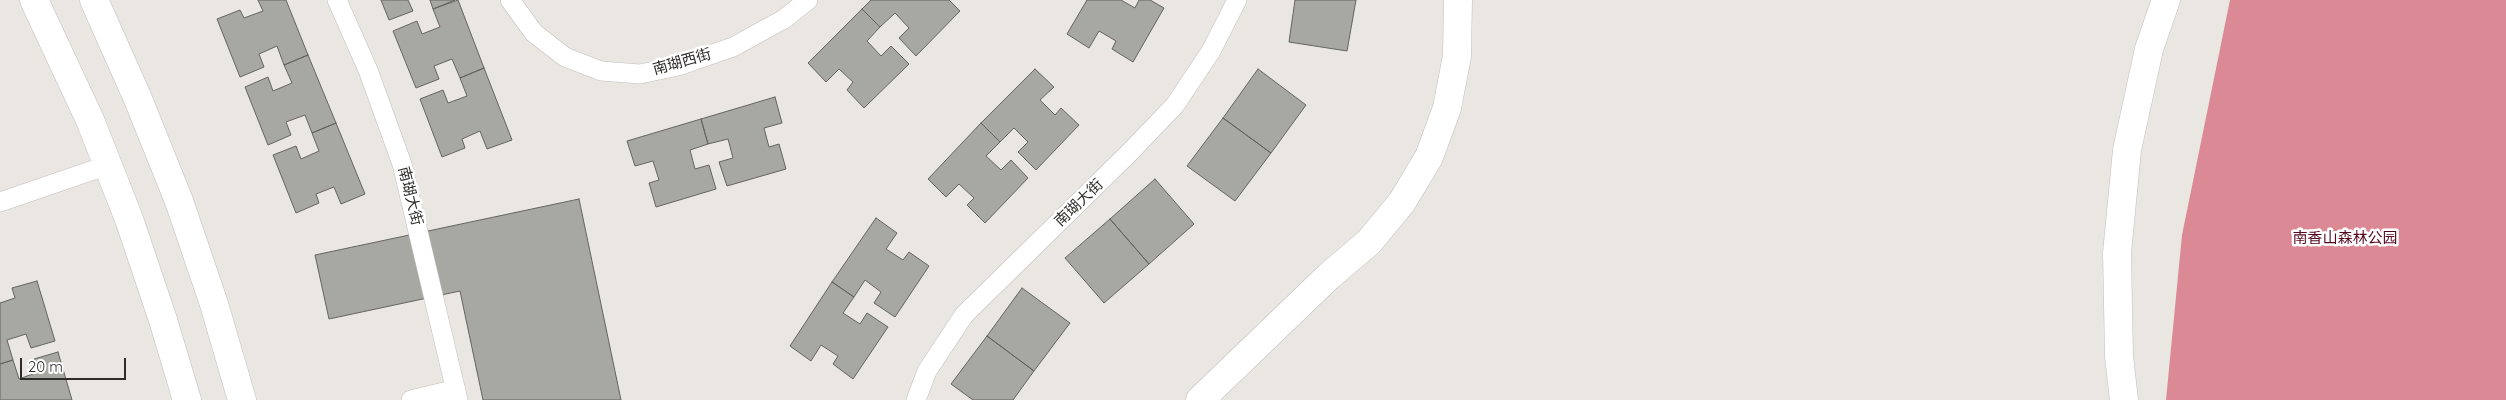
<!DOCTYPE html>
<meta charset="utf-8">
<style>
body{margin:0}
#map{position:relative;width:2506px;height:400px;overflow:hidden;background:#eae6e2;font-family:Quicksand,sans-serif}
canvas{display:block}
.scale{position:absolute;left:20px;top:358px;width:106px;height:22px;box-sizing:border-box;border:2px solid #2e2c2b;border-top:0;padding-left:6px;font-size:15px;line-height:18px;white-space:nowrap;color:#2e2c2b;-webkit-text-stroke:4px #fff;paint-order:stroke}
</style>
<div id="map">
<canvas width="2506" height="400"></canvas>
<div class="scale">20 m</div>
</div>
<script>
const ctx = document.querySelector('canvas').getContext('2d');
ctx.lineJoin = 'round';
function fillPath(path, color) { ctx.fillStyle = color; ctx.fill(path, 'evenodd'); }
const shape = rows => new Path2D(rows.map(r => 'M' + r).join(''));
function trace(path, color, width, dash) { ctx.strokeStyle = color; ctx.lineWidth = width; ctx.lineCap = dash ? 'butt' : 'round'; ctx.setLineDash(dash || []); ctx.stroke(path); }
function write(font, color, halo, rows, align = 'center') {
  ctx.font = font + ' Quicksand,"Noto Sans SC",sans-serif'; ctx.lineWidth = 5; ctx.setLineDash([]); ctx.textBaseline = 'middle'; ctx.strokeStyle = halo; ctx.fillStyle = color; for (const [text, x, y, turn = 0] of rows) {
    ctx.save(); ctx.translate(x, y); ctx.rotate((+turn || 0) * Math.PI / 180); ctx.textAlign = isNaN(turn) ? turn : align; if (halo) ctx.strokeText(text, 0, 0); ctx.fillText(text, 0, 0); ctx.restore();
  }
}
const forest = shape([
 [2230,0,2506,0,2506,400,2166,400,2182,235]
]);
const building = shape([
 [258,0,286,0,308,55,284,65,277,46,259,54,264,67,240,77,217,19,240,10,244,18,263,11,258,0],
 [381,0,408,0,413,11,389,20,381,0],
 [430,0,455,0,433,9,430,0],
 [458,0,484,68,460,78,452,59,434,66,439,79,416,88,393,31,417,21,422,34,440,27,433,9,458,0],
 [871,0,949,0,960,11,916,56,899,38,909,28,895,13,880,27,862,9,871,0],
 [1087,0,1121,0,1135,8,1139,0,1150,0,1164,8,1133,62,1112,49,1116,41,1099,31,1089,48,1067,34,1087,0],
 [1295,0,1356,0,1347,51,1289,42,1295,0],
 [862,9,880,27,867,41,881,56,891,46,909,64,864,108,847,90,853,82,839,69,826,82,808,63,862,9],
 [308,55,336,123,312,133,305,115,286,122,291,135,268,145,245,87,268,77,273,91,292,83,284,65,308,55],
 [484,68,512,140,487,149,480,131,462,139,465,148,442,157,420,99,443,90,448,103,467,96,460,78,484,68],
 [1035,69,1054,87,1040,100,1055,115,1061,108,1079,125,1036,170,1018,152,1028,142,1014,128,1000,142,981,123,1035,69],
 [1258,69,1306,105,1271,153,1223,118,1258,69],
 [775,97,782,123,764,128,769,147,779,144,786,169,727,186,719,162,733,158,728,139,708,144,701,119,775,97],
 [1223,118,1271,153,1235,201,1187,166,1223,118],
 [701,119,708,144,690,150,695,169,709,165,716,189,656,207,649,183,659,180,653,161,635,166,627,141,701,119],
 [336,123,365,194,341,204,334,187,316,194,319,203,296,213,273,155,296,146,301,159,319,151,312,133,336,123],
 [981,123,1000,142,986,156,1001,170,1011,160,1028,178,985,223,967,205,974,198,959,184,946,197,928,179,981,123],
 [1155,179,1194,224,1149,264,1110,219,1155,179],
 [579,199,621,400,483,400,460,291,329,319,315,255,579,199],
 [876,218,897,233,886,249,903,260,909,252,929,266,895,317,874,303,881,292,865,280,854,297,832,282,876,218],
 [1110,219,1149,264,1104,303,1065,258,1110,219],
 [37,281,55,341,31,348,26,334,7,340,13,360,0,364,0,303,15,298,12,288,37,281],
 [832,282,854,297,843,313,860,324,867,313,888,327,853,379,833,364,838,356,821,345,811,361,790,346,832,282],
 [1022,288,1070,323,1034,371,987,336,1022,288],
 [987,336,1034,371,1013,400,973,400,951,384,987,336],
 [58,352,72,400,0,400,0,364,13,360,19,379,38,372,34,359,58,352]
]);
const service = shape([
 [337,0,368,70,402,164,458,400],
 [510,0,534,33,565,57,601,71,640,74,678,66,733,47,784,19,808,0],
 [0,202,108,165],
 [411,400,456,389],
 [916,400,927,371,964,315,1130,152,1175,105,1211,51,1237,0]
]);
const minor = shape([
 [34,0,90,120,129,219,163,320,187,400],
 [94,0,138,99,179,201,214,304,242,400],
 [1200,400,1329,276,1369,242,1402,202,1429,157,1447,108,1457,56,1458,0],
 [2124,400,2119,356,2117,253,2127,150,2149,49,2166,0]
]);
const streetNames = [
 ["南瑚西街",682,62,-16],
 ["南瑚大街",410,196,76],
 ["南瑚大街",1079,203,-44]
];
const parkNames = [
 ["南香山森林公园",2345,238]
];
fillPath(forest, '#dc8996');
fillPath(building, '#a8a8a3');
trace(building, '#63645f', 1);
trace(service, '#c2beba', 20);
trace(minor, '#c2beba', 29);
trace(service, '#fff', 19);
trace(minor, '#fff', 28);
write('15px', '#2e2c2b', '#fff', streetNames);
write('15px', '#540920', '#fff', parkNames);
</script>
